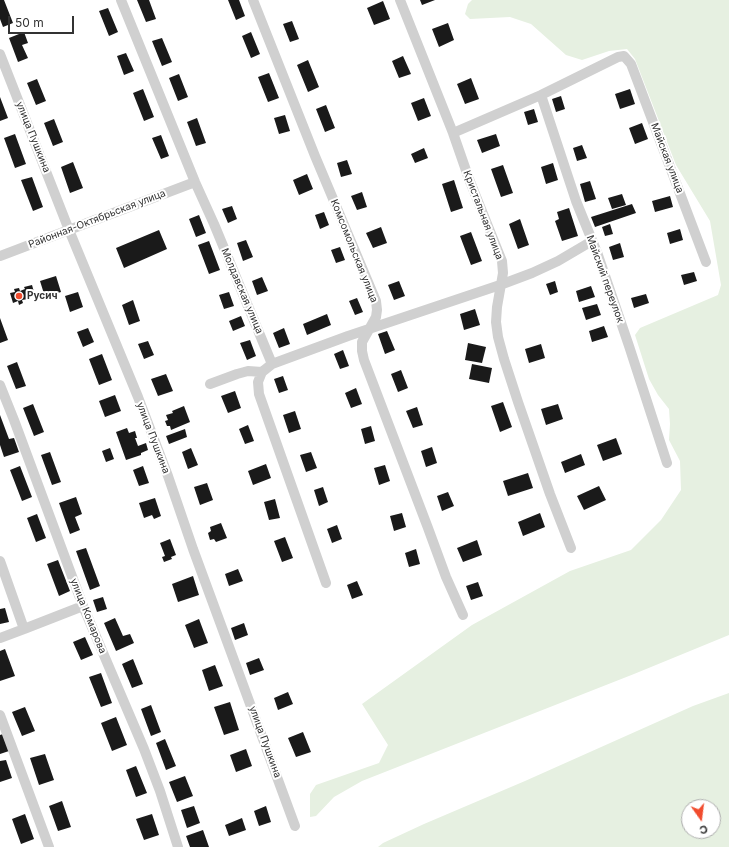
<!DOCTYPE html>
<meta charset="utf-8">
<style>
body{margin:0}
#map{position:relative;width:729px;height:847px;overflow:hidden;background:#fff;font-family:Inter,sans-serif}
canvas{display:block}
.north{position:absolute;left:681px;top:799px;width:40px;height:40px;box-sizing:border-box;background:#fff;border:1px solid #adadad;border-radius:50%;rotate:166deg;font-size:11px;font-weight:700;line-height:16px;text-align:center;color:#333}
.north::after{content:'';display:block;margin:auto;width:14px;height:18px;background:#f14c2e;clip-path:polygon(50% 0,100% 100%,50% 72%,0 100%)}
.scale{position:absolute;left:8px;top:16px;width:66px;height:18px;box-sizing:border-box;border:2px solid #333;border-top:0;padding-left:5px;font-size:12px;line-height:14px;white-space:nowrap;color:#333;-webkit-text-stroke:3px #fff;paint-order:stroke}
</style>
<div id="map">
<canvas width="729" height="847"></canvas>
<div class="north">С</div>
<div class="scale">50 m</div>
</div>
<script>
const ctx = document.querySelector('canvas').getContext('2d');
ctx.lineJoin = 'round';
function fillPath(path, color) { ctx.fillStyle = color; ctx.fill(path, 'evenodd'); }
const shape = rows => new Path2D(rows.map(r => 'M' + r).join(''));
function trace(path, color, width, dash) { ctx.strokeStyle = color; ctx.lineWidth = width; ctx.lineCap = dash ? 'butt' : 'round'; ctx.setLineDash(dash || []); ctx.stroke(path); }
function write(font, color, halo, rows, align = 'center') {
  ctx.font = font + ' Inter,sans-serif'; ctx.lineWidth = 4; ctx.setLineDash([]); ctx.textBaseline = 'middle'; ctx.strokeStyle = halo; ctx.fillStyle = color; for (const [text, x, y, turn = 0] of rows) {
    ctx.save(); ctx.translate(x, y); ctx.rotate((+turn || 0) * Math.PI / 180); ctx.textAlign = isNaN(turn) ? turn : align; if (halo) ctx.strokeText(text, 0, 0); ctx.fillText(text, 0, 0); ctx.restore();
  }
}
const green = shape([
 [472,0,729,0,729,635,634,674,362,781,334,797,316,816,310,817,310,794,316,785,379,763,388,745,362,704,472,625,570,571,631,550,661,520,681,490,680,461,669,440,670,424,669,409,658,395,649,379,635,335,640,328,718,295,721,285,710,221,676,165,635,59,627,49,609,51,582,60,566,55,531,24,510,17,470,19,465,14,468,4],
 [729,693,729,847,378,847,383,843,424,824,525,781,693,706],
 [689,807,713,807,713,831,689,831]
]);
const building = shape([
 [0,0,4,0,13,23,3,27,0,19],
 [137,0,149,0,156,19,146,22],
 [228,0,239,0,245,16,236,20],
 [420,0,435,0,422,5],
 [383,1,390,19,374,25,367,8],
 [108,8,118,32,109,36,99,11],
 [292,21,299,39,290,42,283,24],
 [448,23,454,40,439,47,432,29],
 [24,32,28,43,22,45,28,58,18,62,9,38],
 [251,32,260,54,251,58,242,36],
 [162,38,172,62,162,66,152,41],
 [126,53,134,71,124,75,117,56],
 [403,56,411,74,399,78,392,61],
 [308,60,319,87,308,92,297,65],
 [269,73,279,98,268,102,258,77],
 [179,74,188,97,178,101,169,78],
 [471,78,479,99,465,104,457,84],
 [37,79,46,101,36,105,27,83],
 [143,89,154,117,144,121,133,93],
 [630,89,635,104,620,109,615,94],
 [561,96,565,109,556,112,552,99],
 [0,97,8,118,0,121],
 [424,98,431,116,418,121,411,103],
 [326,105,335,128,325,132,316,109],
 [534,109,538,122,528,125,524,112],
 [285,115,290,131,279,134,274,118],
 [197,118,206,143,196,146,187,122],
 [54,119,63,142,53,146,44,123],
 [642,123,648,139,635,144,629,128],
 [15,134,26,164,15,168,4,138],
 [496,134,500,146,482,153,477,140],
 [161,135,169,156,161,159,152,138],
 [582,145,587,158,577,161,573,148],
 [424,148,428,158,415,163,411,154],
 [347,160,352,174,341,177,337,163],
 [73,162,83,188,70,193,61,167],
 [553,163,558,180,546,184,541,167],
 [503,165,513,193,501,197,491,169],
 [307,174,313,189,299,195,293,180],
 [32,177,43,207,33,211,21,180],
 [454,180,463,208,451,212,442,184],
 [590,181,596,199,585,202,580,184],
 [362,192,367,207,357,210,351,196],
 [622,194,626,205,612,209,608,198],
 [670,196,673,207,655,212,652,201],
 [632,204,636,213,595,227,591,217],
 [232,206,237,219,228,223,222,209],
 [569,208,578,236,562,241,555,221,559,219,557,212],
 [324,212,329,225,320,229,315,215],
 [199,215,206,233,196,237,189,219],
 [520,219,529,245,518,249,509,224],
 [610,224,613,234,605,236,602,227],
 [381,227,387,243,373,248,366,233],
 [680,229,683,240,670,244,667,233],
 [159,230,167,249,124,268,116,248],
 [471,232,482,261,471,265,460,236],
 [246,240,253,257,243,261,237,243],
 [209,241,220,270,209,274,198,245],
 [620,243,624,257,613,260,609,247],
 [340,247,345,260,336,263,331,250],
 [694,272,697,281,684,285,681,275],
 [56,276,61,292,45,297,40,281],
 [262,277,268,291,257,295,252,281],
 [399,281,405,296,394,300,388,285],
 [555,281,558,292,550,295,546,284],
 [32,285,34,292,27,294,28,299,22,300,23,303,19,305,18,301,13,303,10,293,15,292,14,289,19,288,20,291,25,289,24,287],
 [591,286,595,297,579,302,576,291],
 [78,292,83,307,70,312,65,296],
 [229,292,234,306,224,309,219,295],
 [646,294,649,303,634,308,631,298],
 [357,298,363,312,355,315,349,301],
 [133,300,140,321,129,325,122,305],
 [597,304,601,315,586,320,582,308],
 [475,309,480,325,464,330,460,314],
 [327,314,331,325,307,335,303,324],
 [241,316,245,326,233,331,229,321],
 [0,318,8,340,0,343],
 [604,326,608,337,592,342,589,331],
 [88,328,94,342,83,347,77,332],
 [284,328,290,344,279,348,273,333],
 [387,331,395,350,385,354,378,334],
 [250,340,256,356,247,360,240,343],
 [148,341,154,355,144,359,138,344],
 [468,343,486,347,482,363,465,360],
 [541,344,545,358,529,363,525,349],
 [343,350,349,366,340,369,334,354],
 [102,354,112,380,99,385,89,359],
 [17,362,26,386,16,389,7,366],
 [472,364,492,368,489,383,469,379],
 [401,370,408,388,398,392,391,374],
 [166,374,173,391,158,396,151,379],
 [283,376,288,390,279,393,274,379],
 [356,388,362,404,351,408,345,393],
 [235,391,241,408,228,413,221,396],
 [115,395,121,411,105,417,99,401],
 [503,402,512,427,500,432,491,406],
 [33,404,44,432,34,436,23,408],
 [558,404,563,419,546,425,541,409],
 [184,406,190,422,171,430,170,426,167,426,165,421,168,420,166,415,173,413,172,411],
 [417,407,423,425,413,428,406,411],
 [295,411,301,429,289,433,283,415],
 [0,415,9,439,14,438,19,452,4,457,0,445],
 [248,425,254,441,245,444,239,429],
 [371,426,375,441,365,444,361,429],
 [127,428,129,433,135,431,137,438,135,438,138,446,146,443,148,450,141,453,141,455,126,460,116,432],
 [185,429,187,437,169,444,166,436],
 [616,438,622,454,603,461,597,445],
 [432,447,437,463,426,467,421,451],
 [110,448,114,459,106,462,102,451],
 [191,448,198,465,188,469,182,452],
 [50,452,61,482,52,485,41,455],
 [311,452,317,468,306,472,300,455],
 [581,454,585,465,565,473,561,462],
 [266,464,271,478,253,485,248,471],
 [385,465,390,481,379,485,374,468],
 [20,466,32,497,22,501,10,470],
 [143,466,149,483,139,486,133,470],
 [528,473,533,488,508,496,503,481],
 [207,483,213,500,200,505,194,487],
 [599,486,606,500,584,510,577,496],
 [323,487,328,502,319,506,314,490],
 [448,492,454,506,442,511,437,496],
 [76,497,82,514,75,517,80,530,70,534,59,503],
 [155,498,161,516,154,519,152,515,144,518,139,503],
 [275,499,280,518,269,520,264,502],
 [402,513,406,527,394,531,390,516],
 [540,513,545,527,523,536,518,522],
 [37,514,46,538,36,542,27,518],
 [221,523,227,538,216,542,214,539,210,540,208,533,211,531,210,527],
 [337,525,342,539,332,543,327,529],
 [285,537,293,558,282,562,274,541],
 [170,539,176,555,171,557,172,559,164,562,162,557,165,556,160,543],
 [477,540,482,555,463,562,457,548],
 [86,548,100,586,90,590,76,551],
 [416,549,420,564,409,567,405,553],
 [58,560,70,591,59,596,47,564],
 [238,569,243,581,229,586,225,574],
 [193,576,199,595,178,602,172,584],
 [357,581,363,595,352,599,347,585],
 [478,582,483,596,471,600,466,586],
 [103,597,107,609,97,612,93,600],
 [5,608,9,622,0,624,0,609],
 [115,618,123,636,130,634,134,643,116,651,104,623],
 [199,619,208,643,194,648,185,625],
 [244,623,248,635,235,640,231,628],
 [85,637,93,655,81,660,73,642],
 [5,649,15,676,0,681,0,651],
 [259,658,264,670,250,675,246,663],
 [133,659,143,684,132,688,122,664],
 [215,665,223,686,209,691,202,670],
 [101,673,112,703,101,707,89,677],
 [288,692,293,704,278,710,274,698],
 [230,702,239,730,224,735,214,707],
 [151,705,161,732,151,736,141,709],
 [25,707,35,731,22,736,12,712],
 [116,717,127,745,112,751,101,723],
 [303,732,311,752,296,757,288,738],
 [3,734,9,751,0,754,0,735],
 [165,739,176,766,166,770,156,743],
 [246,749,252,766,236,772,230,755],
 [45,754,54,780,39,785,30,758],
 [6,760,12,778,0,782,0,761],
 [136,766,147,793,136,797,126,770],
 [185,776,193,796,177,802,169,782],
 [62,801,71,827,58,831,49,806],
 [194,806,200,823,187,828,181,810],
 [266,806,271,822,259,826,254,811],
 [25,814,34,839,21,844,12,819],
 [152,814,159,835,144,840,136,819],
 [242,818,246,830,229,836,225,825],
 [203,830,209,847,190,847,186,836]
]);
const minor = shape([
 [121,0,195,182,214,224,272,364,262,372,258,382,259,394,326,583],
 [253,0,315,156,376,301,377,310,376,317,362,342,362,351,364,360,428,528,446,577,463,615],
 [400,0,453,133,469,179,502,261,503,273,497,307,496,322,498,337,504,359,518,402,550,494,571,548],
 [0,54,69,230,138,397,168,476,193,549,295,826],
 [541,95,576,201,598,255,629,346,667,463],
 [453,133,541,95,618,57,624,56,631,64,706,262],
 [0,256,195,182],
 [272,364,348,336,500,285,532,273,558,261,592,241],
 [210,384,237,374,248,371,262,372],
 [0,385,14,420,83,606,144,749,160,791,178,847],
 [0,561,24,629,0,638],
 [24,629,83,606],
 [0,715,49,847]
]);
const markers = [
 [19,296,4,"#f14c2e"]
];
const streetNames = [
 ["улица Пушкина",33,137,68],
 ["Майская улица",667,158,69],
 ["Кристальная улица",483,215,69],
 ["Районная-Октябрьская улица",97,219,-21],
 ["Комсомольская улица",354,251,68],
 ["Майский переулок",605,279,70],
 ["Молдавская улица",242,291,67],
 ["улица Пушкина",153,438,69],
 ["улица Комарова",88,616,68],
 ["улица Пушкина",265,742,70]
];
const poiNames = [
 ["Русич",27,296]
];
fillPath(green, '#e6f0e1');
fillPath(building, '#1a1a1a');
trace(minor, '#d0d0d0', 10);
for (const [x, y, r, color] of markers) { const dot = new Path2D(); dot.arc(x, y, r, 0, 2 * Math.PI); ctx.fillStyle = color; ctx.fill(dot); trace(dot, '#fff', 1.5); }
write('10px', '#333', '#fff', streetNames);
write('bold 10px', '#333', '#fff', poiNames, 'left');
</script>
